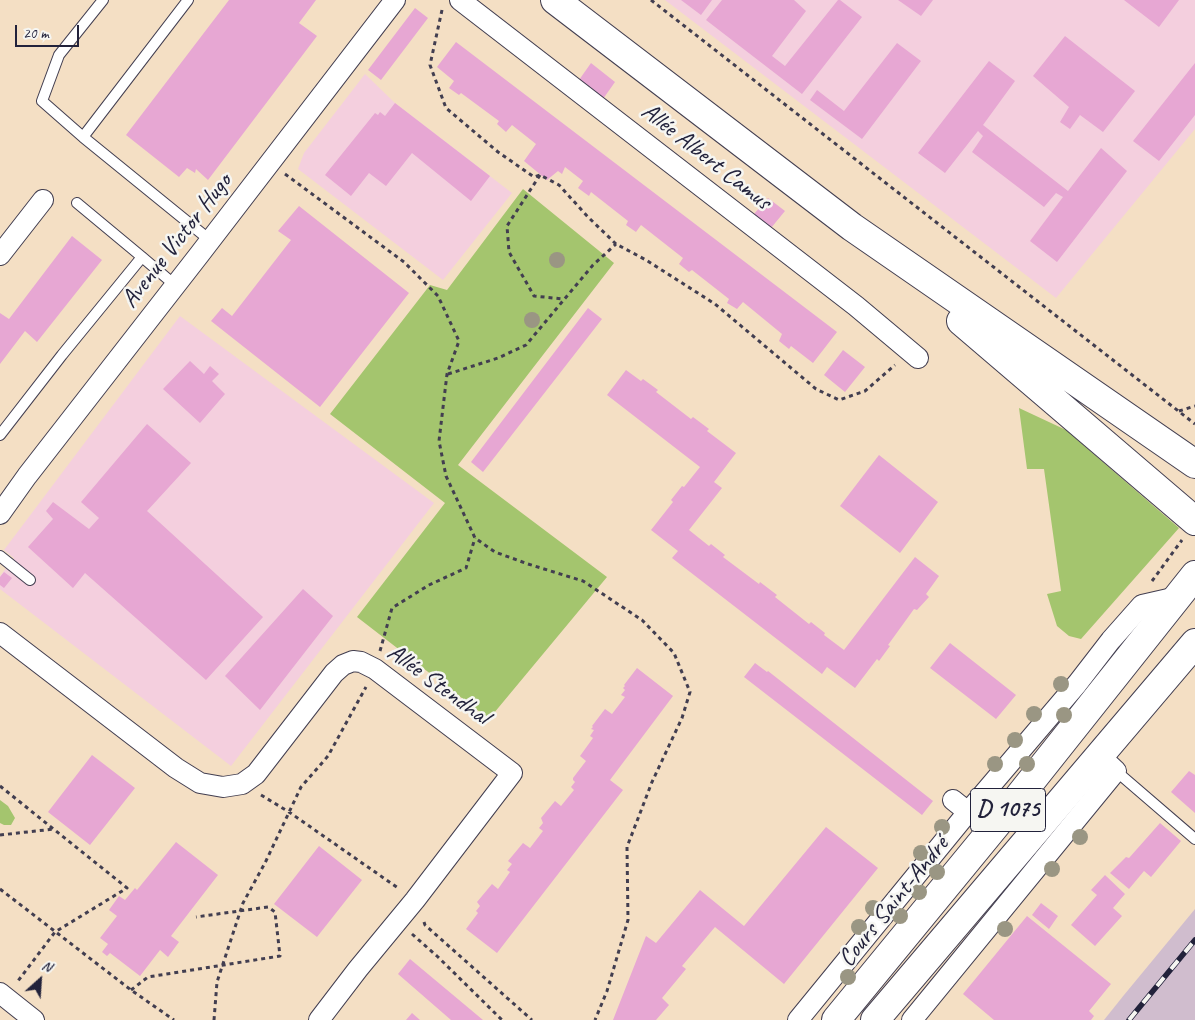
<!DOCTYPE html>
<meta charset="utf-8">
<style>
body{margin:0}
#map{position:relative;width:1195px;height:1020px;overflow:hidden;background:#f4dfc4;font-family:Caveat,sans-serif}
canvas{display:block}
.north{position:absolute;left:15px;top:955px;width:50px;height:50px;-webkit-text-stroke:4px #f6f6f2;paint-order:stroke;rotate:26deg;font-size:14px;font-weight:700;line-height:20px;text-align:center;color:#22223b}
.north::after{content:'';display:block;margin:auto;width:18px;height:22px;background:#22223b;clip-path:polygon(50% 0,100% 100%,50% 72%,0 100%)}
.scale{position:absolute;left:15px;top:25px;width:64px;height:22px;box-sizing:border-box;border:2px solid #22223b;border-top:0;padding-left:6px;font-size:15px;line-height:18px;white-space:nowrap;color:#22223b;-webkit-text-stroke:4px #f6f6f2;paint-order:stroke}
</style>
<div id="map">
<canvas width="1195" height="1020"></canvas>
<div class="north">N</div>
<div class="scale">20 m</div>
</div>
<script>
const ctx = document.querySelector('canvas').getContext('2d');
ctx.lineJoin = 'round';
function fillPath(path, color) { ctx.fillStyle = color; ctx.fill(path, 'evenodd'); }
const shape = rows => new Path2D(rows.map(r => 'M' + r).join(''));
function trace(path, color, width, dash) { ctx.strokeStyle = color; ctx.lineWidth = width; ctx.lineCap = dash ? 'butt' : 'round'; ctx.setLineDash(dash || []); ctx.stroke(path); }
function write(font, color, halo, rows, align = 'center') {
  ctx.font = font + ' Caveat,sans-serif'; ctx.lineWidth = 5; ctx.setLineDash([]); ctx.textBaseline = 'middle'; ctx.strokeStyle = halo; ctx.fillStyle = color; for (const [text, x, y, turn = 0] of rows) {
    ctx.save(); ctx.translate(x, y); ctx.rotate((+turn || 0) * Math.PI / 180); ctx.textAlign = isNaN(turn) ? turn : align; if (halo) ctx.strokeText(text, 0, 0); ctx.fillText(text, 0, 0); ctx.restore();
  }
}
const built = shape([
 [665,0,1195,0,1195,129,1056,298],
 [365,74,395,103,512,193,443,280,298,169,304,153],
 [180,316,434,503,231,766,0,589,0,576,14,558,4,550]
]);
const industrial = shape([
 [1195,909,1195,1020,1104,1020,1124,995]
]);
const green = shape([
 [523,189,614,263,458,465,607,577,489,719,357,617,445,503,330,414,430,285,447,290],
 [1019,408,1066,430,1179,528,1081,639,1069,636,1057,626,1047,594,1061,591,1044,469,1027,469],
 [0,800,8,806,15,818,11,825,4,825,0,823]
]);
const building = shape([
 [229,0,316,0,299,23,317,36,208,180,196,169,195,173,187,168,179,177,126,135],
 [681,0,712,0,701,15],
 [722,0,794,0,806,11,772,56,785,66,838,0,840,0,862,17,802,94,706,20],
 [898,0,933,0,921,16],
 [1124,0,1179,0,1159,27],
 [415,8,428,18,381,80,368,70],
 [1065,36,1135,91,1103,132,1080,115,1070,129,1060,122,1069,107,1033,76],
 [456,42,837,332,813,363,791,346,789,349,779,341,782,334,743,302,737,309,727,303,729,299,692,270,689,272,679,264,683,258,641,225,636,232,626,225,628,221,591,192,589,196,578,188,583,181,565,167,562,174,558,171,547,180,524,161,536,144,512,125,506,132,497,124,499,121,461,93,459,95,449,88,454,81,437,67],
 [897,43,921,61,862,139,810,100,817,90,844,111],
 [989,61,1015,81,983,125,1068,191,1101,148,1127,171,1057,262,1030,241,1063,197,1056,193,1044,207,972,152,983,136,978,131,945,173,918,153],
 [591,63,615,82,603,99,579,80],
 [1195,63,1195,115,1159,161,1133,141],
 [395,103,490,176,471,201,412,153,386,186,369,173,351,196,325,175,375,113,378,115,380,112,385,116],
 [768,198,785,211,771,228,754,214],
 [299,206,409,293,320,407,211,321,222,308,232,316,291,240,278,231],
 [72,236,102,260,37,342,25,331,0,364,0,313,9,319],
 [588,308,602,319,483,472,471,462],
 [843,350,865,367,845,392,824,375],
 [190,361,204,374,210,366,219,374,212,381,225,394,200,423,163,389],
 [626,370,641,381,643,379,658,390,656,392,691,419,693,417,709,429,707,431,736,453,714,482,722,488,689,530,709,546,711,544,725,555,723,557,759,584,760,582,777,595,775,597,809,624,811,622,825,633,824,635,844,650,915,557,939,576,926,594,929,597,917,610,914,609,888,645,890,646,879,661,877,659,855,688,827,667,822,674,672,558,678,551,651,530,673,502,671,500,682,486,684,487,700,467,607,395],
 [147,424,191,463,147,511,263,617,206,680,85,573,73,588,28,547,53,519,46,511,53,502,89,529,99,518,81,502],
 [879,455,938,502,900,553,840,506],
 [4,572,12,578,4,588,0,585,0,577],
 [303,589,333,616,260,710,225,676],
 [950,643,1016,695,996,719,930,668],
 [755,663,767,672,768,671,933,801,922,815,744,677],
 [637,668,673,696,610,780,623,790,497,953,466,929,478,913,476,911,480,906,477,902,492,884,498,889,510,872,507,870,512,864,508,861,523,843,530,848,543,831,539,828,543,823,541,818,555,801,561,806,574,790,571,787,575,782,573,780,573,778,586,761,580,756,593,738,590,736,594,730,591,729,593,727,592,726,605,709,612,714,625,697,621,695,625,690,623,688,625,686,624,685],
 [92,755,135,788,90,845,48,812],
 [1189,771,1195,775,1195,813,1171,792],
 [1160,823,1181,841,1151,877,1144,871,1129,889,1110,873,1126,857,1129,858],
 [826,827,878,868,784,984,715,927,682,966,686,969,662,998,669,1005,656,1020,613,1020,646,936,656,943,700,890,744,926],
 [176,842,218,875,171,936,179,942,168,957,160,950,140,976,110,953,107,956,102,952,108,944,100,938,117,916,109,910,119,896,125,900,135,888,137,890],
 [319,846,362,880,317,937,274,904],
 [1105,875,1125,894,1113,908,1122,916,1095,946,1071,925,1097,895,1091,890],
 [1041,903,1058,916,1049,929,1032,915],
 [1027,916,1111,984,1089,1011,1094,1016,1091,1020,994,1020,963,994],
 [410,959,483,1020,451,1020,398,974],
 [412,1013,420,1020,406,1020]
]);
const path = shape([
 [651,0,1195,424],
 [442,10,430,65,446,108,498,152,534,177,540,175,559,185,588,217,616,244,646,260,715,304,816,389,839,400,865,391,895,365],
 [285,174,404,262,438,296,459,341,447,374,439,441,446,476,475,538,495,552,528,564,583,581,642,620,674,653,690,692,682,718,652,782,627,847,628,920,607,991,595,1020],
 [540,175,507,226,509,252,534,296,563,299],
 [448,374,498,358,526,345,593,265,616,244],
 [1179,411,1195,406],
 [1152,581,1182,540],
 [380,651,392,608,429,585,466,568,475,538],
 [0,786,127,888,55,932,18,981],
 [261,795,289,812,398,888],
 [0,835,54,829],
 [0,889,131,990,174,1020],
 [424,922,425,925,532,1020],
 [412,934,438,957,502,1020],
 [131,990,148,977,280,956,275,912,268,907,196,917],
 [214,1020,217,982,243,903,265,863,301,787,328,756,366,687]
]);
const lane = shape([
 [103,0,59,55,42,101,83,137,211,241],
 [83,137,188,0],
 [77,203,142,257],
 [0,435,62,355,142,257,176,286],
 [0,556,30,580],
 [1116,771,1195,839]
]);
const street = shape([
 [460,0,856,306,918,358],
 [0,255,43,200],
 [0,514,27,476,199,255,395,0],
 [0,633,176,768,200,783,223,787,242,784,256,774,334,673,343,665,353,661,361,662,375,669,512,773,415,900,358,969,319,1020],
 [953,800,968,812,1005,814],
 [0,993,34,1020],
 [798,1020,968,812,1077,684,1111,640,1142,605,1177,597],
 [912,1020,1116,771,1099,755]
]);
const secondary = shape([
 [555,0,852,227,1195,464],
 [961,321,1195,521]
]);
const primary = shape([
 [836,1020,1005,814,1195,575],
 [875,1020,1195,643]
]);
const rail = shape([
 [1129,1020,1195,940]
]);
const trees = [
 [557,260],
 [532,320],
 [1061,684],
 [1034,714],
 [1064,715],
 [1015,740],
 [995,764],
 [1027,764],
 [942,827],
 [1080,837],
 [921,853],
 [1052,869],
 [937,872],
 [919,892],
 [873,908],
 [900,916],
 [859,927],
 [1005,929],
 [848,977]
];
const shields = [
 [1008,810,75]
];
const shieldNames = [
 ["D 1075",1008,810]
];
const streetNames = [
 ["Allée Albert Camus",706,157,38],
 ["Avenue Victor Hugo",177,241,-52],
 ["Allée Stendhal",438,685,36],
 ["Cours Saint-André",894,902,-51]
];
fillPath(built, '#f4cfde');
fillPath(industrial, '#d0bdce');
fillPath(green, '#a4c56e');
fillPath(building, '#e7a7d3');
trace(lane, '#423e50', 12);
trace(street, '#423e50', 22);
trace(secondary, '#423e50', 30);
trace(primary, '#423e50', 30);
trace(path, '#423e50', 3, [4, 4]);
trace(lane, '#fff', 10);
trace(street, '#fff', 20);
trace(secondary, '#fff', 28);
trace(primary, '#fff', 28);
trace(rail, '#22223b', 5.5);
trace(rail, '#f6f6f2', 4, [11]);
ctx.fillStyle = '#9a9683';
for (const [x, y] of trees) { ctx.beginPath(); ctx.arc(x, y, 8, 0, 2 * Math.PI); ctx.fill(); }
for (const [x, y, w] of shields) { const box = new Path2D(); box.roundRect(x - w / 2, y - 21.5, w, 43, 4); ctx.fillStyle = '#f6f6f2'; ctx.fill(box); trace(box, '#22223b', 1); }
write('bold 24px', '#22223b', null, shieldNames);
write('25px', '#22223b', '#f6f6f2', streetNames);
</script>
